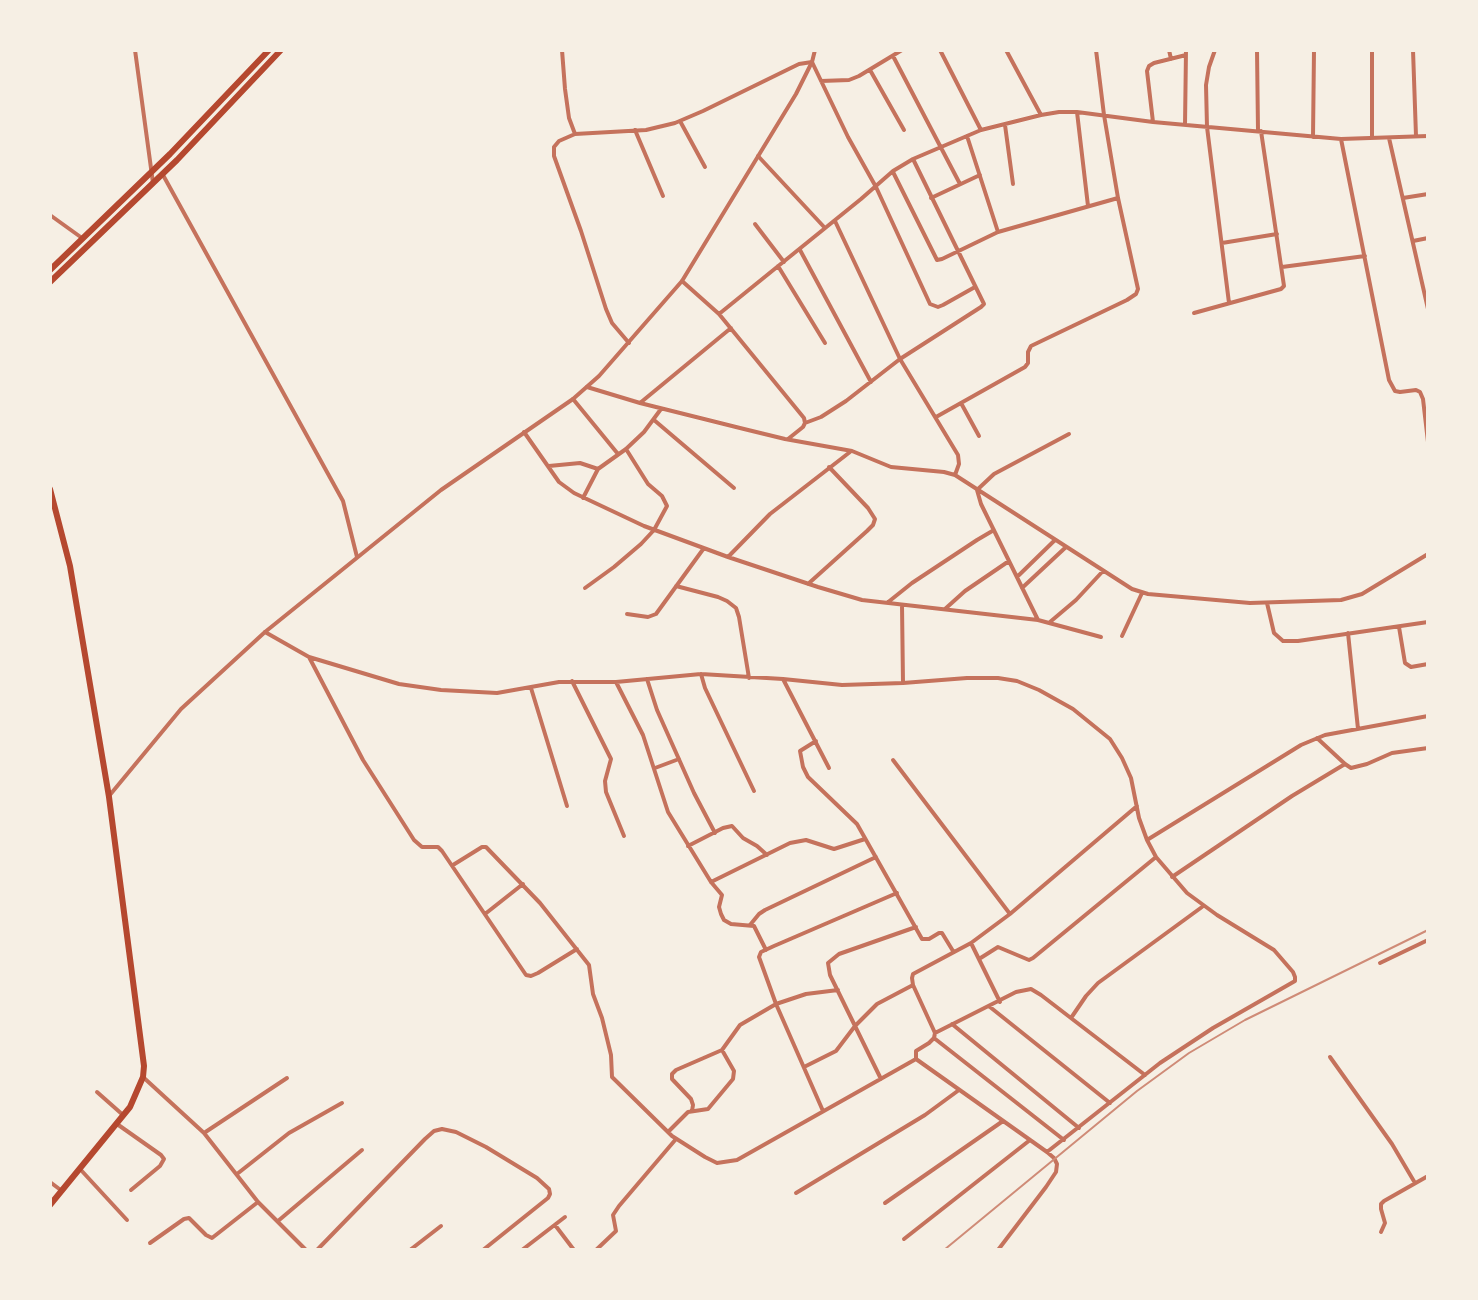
<!DOCTYPE html>
<style>
body{margin:0}
#map{position:relative;width:1478px;height:1300px;overflow:hidden;background:#f6efe4;font-family:Helvetica,sans-serif}
canvas{display:block}
.frame{position:absolute;inset:0;border:52px solid #f6efe4;pointer-events:none}
</style>
<div id="map">
<canvas width="1478" height="1300"></canvas>
<div class="frame"></div>
</div>
<script>
const ctx = document.querySelector('canvas').getContext('2d');
ctx.lineJoin = 'round';
const shape = rows => new Path2D(rows.map(r => 'M' + r).join(''));
function trace(path, color, width, dash) { ctx.strokeStyle = color; ctx.lineWidth = width; ctx.lineCap = dash ? 'butt' : 'round'; ctx.setLineDash(dash || []); ctx.stroke(path); }
const minor = shape([
 [562,50,565,89,569,118,575,134],
 [940,50,981,130],
 [1006,50,1041,115],
 [1169,50,1171,59],
 [1215,50,1209,67,1206,85,1207,127,1229,303],
 [1257,50,1258,131],
 [1372,50,1372,138],
 [1413,50,1416,136],
 [893,56,960,184],
 [870,70,904,130],
 [821,81,849,80,859,76,902,50],
 [1077,112,1088,206],
 [680,121,705,167],
 [1153,122,1147,71,1149,66,1154,63,1186,55],
 [1005,125,1013,184],
 [1185,125,1186,50],
 [635,130,663,196],
 [967,136,998,232],
 [1313,137,1314,50],
 [1389,138,1428,309],
 [1341,139,1389,380,1395,391,1400,392,1416,390,1420,392,1423,399,1428,442],
 [758,156,825,228],
 [893,172,937,260,942,259,998,232,1118,198],
 [163,175,343,501,357,557],
 [931,198,980,175],
 [1403,198,1428,194],
 [50,215,82,238],
 [835,221,900,359,958,455,959,464,955,475],
 [755,224,784,262],
 [1413,241,1428,238],
 [1222,243,1277,234],
 [800,250,871,382],
 [778,266,825,343],
 [1282,267,1365,256],
 [682,281,719,314,804,418,805,423,803,427,788,439],
 [1194,313,1281,289,1284,286,1261,131],
 [719,314,861,199,893,171,913,159,981,130,1041,115,1059,112,1077,112,1153,122,1341,139,1428,136],
 [629,343,612,323,606,309,581,231,554,156,554,147,559,141,575,134,646,130,675,123,703,111,799,64,812,62,848,137,876,187,930,304,938,307,943,305,975,287],
 [587,387,640,403,744,429,785,439,852,451,891,467,944,472,955,475,1132,589,1148,594,1250,603,1341,600,1362,594,1428,554],
 [573,399,618,454],
 [640,403,731,328],
 [961,403,979,436],
 [936,417,1025,367,1028,363,1028,352,1031,346,1127,300,1136,294,1138,289,1118,198,1104,115,1096,50],
 [654,420,734,488],
 [805,423,821,417,846,401,900,359,981,307,984,304,913,159],
 [524,432,559,482,574,493,644,526,728,557,818,587,862,600,1038,620,1101,637],
 [549,466,580,463,598,469],
 [583,498,598,469,626,449,644,432,661,409],
 [728,557,770,514,850,452],
 [1017,577,1055,540],
 [808,584,867,531,873,525,875,519,868,508,829,467],
 [676,586,718,597,727,601,736,608,739,617,749,678],
 [585,588,614,567,641,544,654,530,667,506,662,496,648,484,626,449],
 [1022,588,1066,547],
 [887,603,912,583,977,540,994,530],
 [1267,603,1274,633,1283,641,1298,641,1428,622],
 [902,605,903,683],
 [945,609,965,591,1009,561],
 [627,614,648,617,656,614,704,548],
 [1038,620,981,504,977,490,994,474,1069,434],
 [1050,622,1076,600,1103,571],
 [1399,627,1405,663,1411,667,1428,664],
 [265,632,309,657,399,684,441,690,497,693,559,682,616,682,701,674,783,679,842,685,903,683,967,678,998,678,1017,681,1039,690,1073,709,1110,739,1122,758,1131,778,1139,818,1147,840],
 [1348,633,1358,729],
 [1122,636,1142,593],
 [309,657,363,760,414,840,422,847,438,847,442,851,526,975,531,976,538,973,577,949],
 [701,674,705,688,754,791],
 [647,679,657,710,694,793,715,833],
 [783,679,829,768],
 [572,681,611,759,605,781,606,792,624,836],
 [616,682,643,735,668,812,711,882,722,895,719,907,721,914,724,920,731,924,754,926,766,950],
 [531,688,567,806],
 [1317,738,1345,764,1351,768,1367,764,1392,753,1428,748],
 [816,741,800,751,803,767,808,777,857,824,922,939,929,939,939,933,942,933,953,951],
 [893,760,1010,914],
 [655,768,679,759],
 [688,846,723,828,732,826,743,838,757,846,767,855],
 [453,865,482,847,486,847,540,903,589,965,593,994,602,1018,611,1055,612,1077,672,1136,705,1157,717,1163,737,1160,916,1059],
 [1172,877,1292,796,1345,764],
 [711,882,790,843,806,840,834,849,865,839],
 [485,914,523,884],
 [750,925,759,914,765,910,876,857],
 [971,943,913,974,912,978,913,985,935,1033,934,1038,929,1043,916,1051,916,1059,1047,1152,1054,1158,1057,1164,1056,1172,1046,1187,998,1250],
 [979,959,998,947,1029,960,1033,958,1156,857,1147,840,1301,745,1325,735,1428,716],
 [1380,963,1428,940],
 [1000,1002,971,943,1010,914,1137,806],
 [990,1007,1110,1103],
 [1071,1018,1086,996,1098,983,1202,907],
 [952,1024,1079,1128],
 [935,1033,1016,992,1031,989,1041,995,1145,1075],
 [934,1038,1064,1140],
 [1330,1057,1392,1144,1415,1183],
 [804,1067,836,1051,855,1026,877,1004,913,985],
 [143,1077,204,1133,258,1202,306,1250],
 [881,1079,830,975,828,963,839,954,916,927],
 [97,1092,123,1115],
 [692,1111,693,1105,691,1099,672,1079,672,1074,676,1070,722,1050,740,1025,776,1004,806,994,838,990],
 [823,1111,776,1004,759,957,761,952,774,946,897,893],
 [117,1124,161,1155,164,1159,160,1166,131,1190],
 [668,1132,688,1112,708,1109,733,1079,734,1071,722,1050],
 [204,1133,287,1078],
 [1047,1152,1160,1063,1213,1028,1295,981,1295,977,1293,972,1274,950,1217,915,1187,893,1156,857],
 [80,1169,127,1220],
 [237,1174,289,1133,342,1103],
 [50,1182,62,1191],
 [796,1193,925,1115,959,1090],
 [885,1203,1003,1121],
 [278,1221,362,1150],
 [555,1225,574,1250],
 [1381,1232,1385,1223,1381,1209,1381,1204,1384,1201,1428,1176],
 [904,1239,1030,1140],
 [150,1243,184,1219,189,1218,206,1235,212,1238,258,1202],
 [317,1250,425,1139,434,1131,442,1129,456,1132,486,1147,537,1178,549,1189,550,1194,548,1198,483,1250],
 [410,1250,441,1226],
 [522,1250,565,1217],
 [596,1250,616,1231,613,1215,619,1206,676,1139]
]);
const tertiary = shape([
 [135,50,153,183],
 [109,796,181,709,265,632,441,490,573,399,599,376,682,281,796,94,812,62,815,50]
]);
const primary = shape([
 [50,270,170,154,269,50],
 [50,282,177,160,281,50],
 [50,489,70,566,109,797,144,1066,143,1077,130,1107,50,1205]
]);
const rail = shape([
 [944,1250,1137,1091,1189,1053,1245,1020,1428,930]
]);
trace(minor, '#c5725c', 4);
trace(tertiary, '#c5725c', 4);
trace(primary, '#b5482f', 6);
trace(rail, '#cf8b77', 2);
</script>
